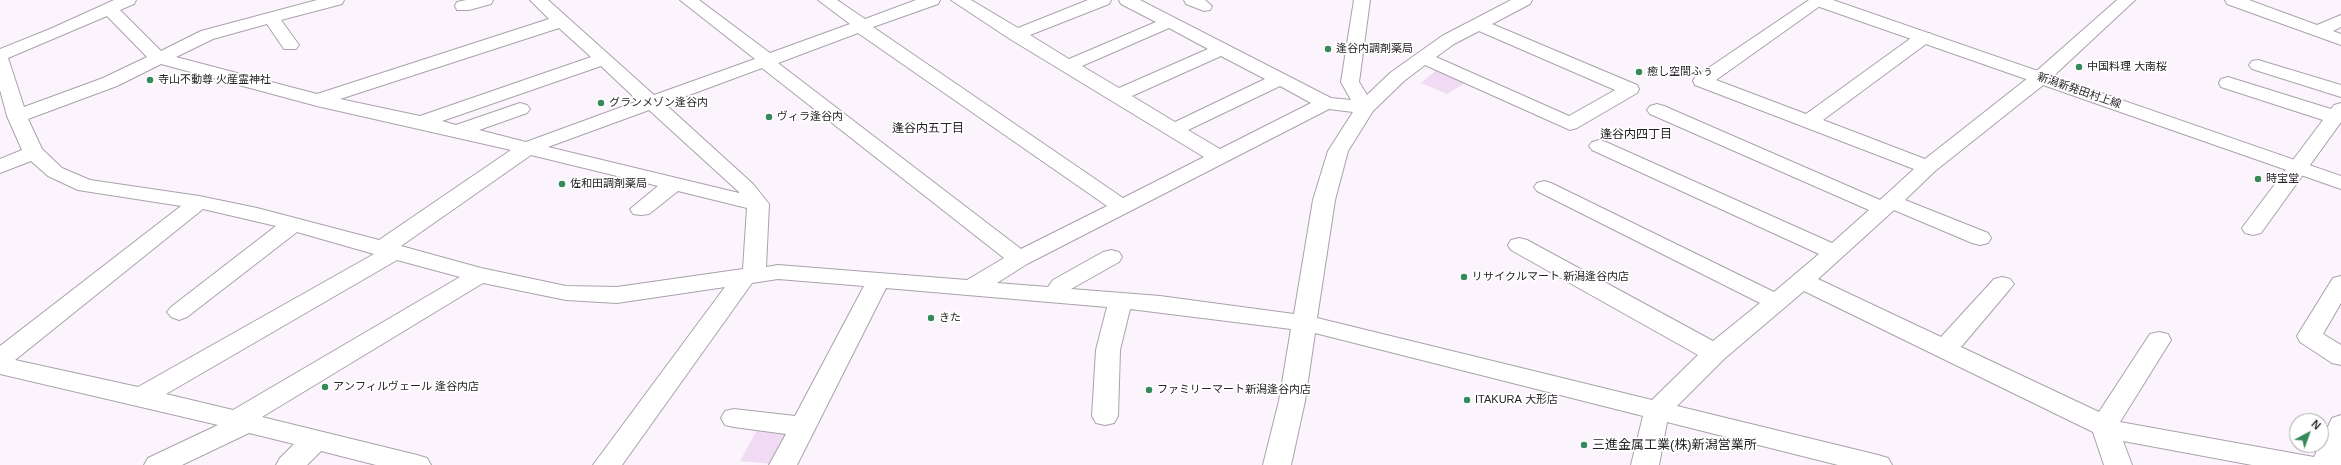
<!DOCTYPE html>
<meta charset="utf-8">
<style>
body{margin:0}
#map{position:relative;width:2341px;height:465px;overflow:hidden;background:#fcf4fd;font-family:Helvetica,sans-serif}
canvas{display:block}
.north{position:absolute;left:2289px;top:413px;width:40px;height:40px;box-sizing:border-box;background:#fff;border:1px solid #a8a7a8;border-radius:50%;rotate:41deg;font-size:11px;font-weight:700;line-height:16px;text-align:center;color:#262326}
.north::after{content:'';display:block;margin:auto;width:14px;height:18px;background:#36895b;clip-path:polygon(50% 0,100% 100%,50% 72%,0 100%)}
</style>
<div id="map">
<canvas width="2341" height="465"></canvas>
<div class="north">N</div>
</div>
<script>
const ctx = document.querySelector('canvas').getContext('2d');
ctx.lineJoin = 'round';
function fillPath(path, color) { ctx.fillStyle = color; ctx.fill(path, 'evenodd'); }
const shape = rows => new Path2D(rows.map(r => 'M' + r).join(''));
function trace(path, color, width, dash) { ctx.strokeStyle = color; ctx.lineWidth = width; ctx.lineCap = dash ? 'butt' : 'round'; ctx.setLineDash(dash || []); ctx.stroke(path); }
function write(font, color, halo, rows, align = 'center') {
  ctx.font = font + ' Helvetica,"Noto Sans JP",sans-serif'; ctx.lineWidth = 3.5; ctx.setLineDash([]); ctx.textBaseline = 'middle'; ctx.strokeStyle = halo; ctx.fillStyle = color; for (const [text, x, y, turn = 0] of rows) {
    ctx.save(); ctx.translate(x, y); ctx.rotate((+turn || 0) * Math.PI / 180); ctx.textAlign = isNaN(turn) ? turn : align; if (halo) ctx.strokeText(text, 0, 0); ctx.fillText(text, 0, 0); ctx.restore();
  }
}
const green = shape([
 [1441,66,1470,80,1447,94,1421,83],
 [761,423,801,428,782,465,740,461]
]);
const minor = shape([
 [114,0,136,0,134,4,120,10,161,51,201,31,317,0,344,0,342,4,281,20,299,45,296,49,284,49,267,24,213,39,176,57,317,94,549,19,530,0,548,0,654,95,755,59,680,0,699,0,770,53,850,24,818,0,837,0,865,19,916,0,940,0,938,4,873,27,1123,198,1204,157,1010,39,951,0,971,0,1018,28,1088,0,1111,0,1109,4,1030,35,1069,59,1156,22,1121,4,1119,0,1140,0,1331,98,1351,100,1341,82,1354,0,1370,0,1359,82,1367,95,1390,73,1442,36,1511,0,1532,0,1530,4,1492,24,1637,85,1639,89,1637,93,1577,128,1570,130,1425,65,1404,81,1373,111,1348,151,1335,200,1317,318,1652,400,1698,355,1511,250,1508,245,1511,240,1519,238,1527,240,1713,341,1760,303,1537,191,1534,187,1537,183,1544,181,1551,183,1774,292,1819,254,1592,150,1589,146,1592,142,1599,140,1606,142,1832,243,1869,210,1650,114,1647,110,1650,106,1657,104,1664,106,1880,200,1914,169,1695,85,1693,81,1695,77,1809,0,1827,1,1716,80,1806,114,1918,33,1930,33,1933,37,1930,41,1823,120,1925,159,2033,74,2117,0,2135,0,2047,82,1935,171,1905,200,1988,233,1991,238,1988,243,1980,245,1972,243,1894,210,1818,279,1941,337,1994,279,2002,277,2010,279,2014,284,2010,289,1961,347,2099,412,2150,334,2159,332,2168,334,2171,340,2120,422,2314,457,2332,418,2341,415,2341,465,2252,465,2123,441,2132,465,2104,465,2093,432,1804,291,1724,359,1677,406,1878,455,1888,458,1892,465,1838,465,1667,422,1659,465,1631,465,1643,416,1315,333,1305,401,1291,465,1263,465,1279,401,1291,329,1130,309,1120,350,1118,416,1114,423,1105,425,1096,423,1092,416,1096,350,1107,307,886,288,797,465,769,465,786,434,734,427,725,425,721,418,725,411,734,409,795,416,864,286,778,279,752,283,622,465,593,465,725,287,617,303,566,300,483,283,262,417,417,455,427,458,431,465,376,465,321,451,307,465,276,465,280,458,294,444,249,433,182,465,144,465,148,458,218,425,0,374,0,346,181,206,78,190,48,176,31,161,0,173,0,159,22,150,7,116,0,90,0,49,50,29,114,0],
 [107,16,147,57,103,78,24,107,8,58,107,16],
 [559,28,591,57,420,116,340,99,559,28],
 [1169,28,1208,49,1119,88,1082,66,1169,28],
 [1479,31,1615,90,1569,116,1436,57,1454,44,1479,31],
 [858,33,1107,206,1021,249,778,63,858,33],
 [1221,56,1265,79,1175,122,1132,96,1221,56],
 [161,64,317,106,511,150,379,240,257,208,199,196,90,180,62,168,42,149,28,119,117,86,161,64],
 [601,66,638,101,526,142,479,130,527,113,530,109,527,105,520,103,456,125,442,121,601,66],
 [762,68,1004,258,967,280,778,265,766,267,769,204,753,184,665,104,762,68],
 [1280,86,1311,103,1220,149,1188,130,1280,86],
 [1329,109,1353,112,1328,151,1313,200,1294,314,1160,296,1071,289,1119,262,1122,257,1119,252,1111,250,1103,252,1053,280,1048,287,997,283,1027,264,1329,109],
 [649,110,739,192,739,193,548,147,649,110],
 [531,155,658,186,630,209,633,214,641,215,649,214,678,191,747,208,743,269,617,287,566,286,481,268,401,246,531,155],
 [203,209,276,226,171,307,167,312,171,317,179,320,187,317,297,232,374,254,138,387,15,360,203,209],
 [397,260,460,277,233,410,166,394,397,260],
 [466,0,493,0,491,4,469,10,457,10,455,6,457,2,466,0],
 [1184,0,1205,0,1212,6,1210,10,1204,11,1186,4,1184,0],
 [2225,0,2249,0,2317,25,2341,15,2341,27,2333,31,2341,34,2341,45,2227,4,2225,0],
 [2258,60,2341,85,2341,97,2252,69,2249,65,2252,61,2258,60],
 [2228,77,2331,109,2334,105,2341,103,2341,122,2261,233,2253,235,2245,233,2242,228,2323,120,2221,87,2219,83,2221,79,2228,77],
 [2341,276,2341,303,2323,334,2341,345,2341,365,2332,363,2300,342,2297,336,2333,278,2341,276]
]);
const major = shape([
 [1809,0,1833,0,2341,176,2341,189,1811,4,1809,0]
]);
const markers = [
 [1328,49,4,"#36895b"],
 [2079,67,4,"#36895b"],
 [1639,72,4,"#36895b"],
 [150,80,4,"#36895b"],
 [601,103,4,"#36895b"],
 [769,117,4,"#36895b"],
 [2258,179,4,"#36895b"],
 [562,184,4,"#36895b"],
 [1464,277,4,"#36895b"],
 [931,318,4,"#36895b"],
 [325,387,4,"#36895b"],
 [1149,390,4,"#36895b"],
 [1467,400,4,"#36895b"],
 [1584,445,4,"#36895b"]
];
const poiNames = [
 ["逢谷内調剤薬局",1336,49],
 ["中国料理 大南桜",2087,67],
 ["癒し空間ふぅ",1647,72],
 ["寺山不動尊 火産霊神社",158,80],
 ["グランメゾン逢谷内",609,103],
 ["ヴィラ逢谷内",777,117],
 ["時宝堂",2266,179],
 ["佐和田調剤薬局",570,184],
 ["リサイクルマート 新潟逢谷内店",1472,277],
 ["きた",939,318],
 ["アンフィルヴェール 逢谷内店",333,387],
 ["ファミリーマート新潟逢谷内店",1157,390],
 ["ITAKURA 大形店",1475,400]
];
const streetNames = [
 ["新潟新発田村上線",2079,91,19]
];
const neighbourhoodNames = [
 ["逢谷内五丁目",928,129],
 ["逢谷内四丁目",1636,135]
];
const nearPoinames = [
 ["三進金属工業(株)新潟営業所",1592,445]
];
fillPath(green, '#f1daf4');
trace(minor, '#a9a2ab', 2);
trace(major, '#a9a2ab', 2);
fillPath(minor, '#fff');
fillPath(major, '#fff');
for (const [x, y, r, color] of markers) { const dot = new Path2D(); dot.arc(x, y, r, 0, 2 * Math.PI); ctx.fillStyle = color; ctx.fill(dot); trace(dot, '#fff', 1.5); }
write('11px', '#262326', '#fff', poiNames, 'left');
write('11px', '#262326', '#fff', streetNames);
write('12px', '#262326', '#fff', neighbourhoodNames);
write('13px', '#262326', '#fff', nearPoinames, 'left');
</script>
